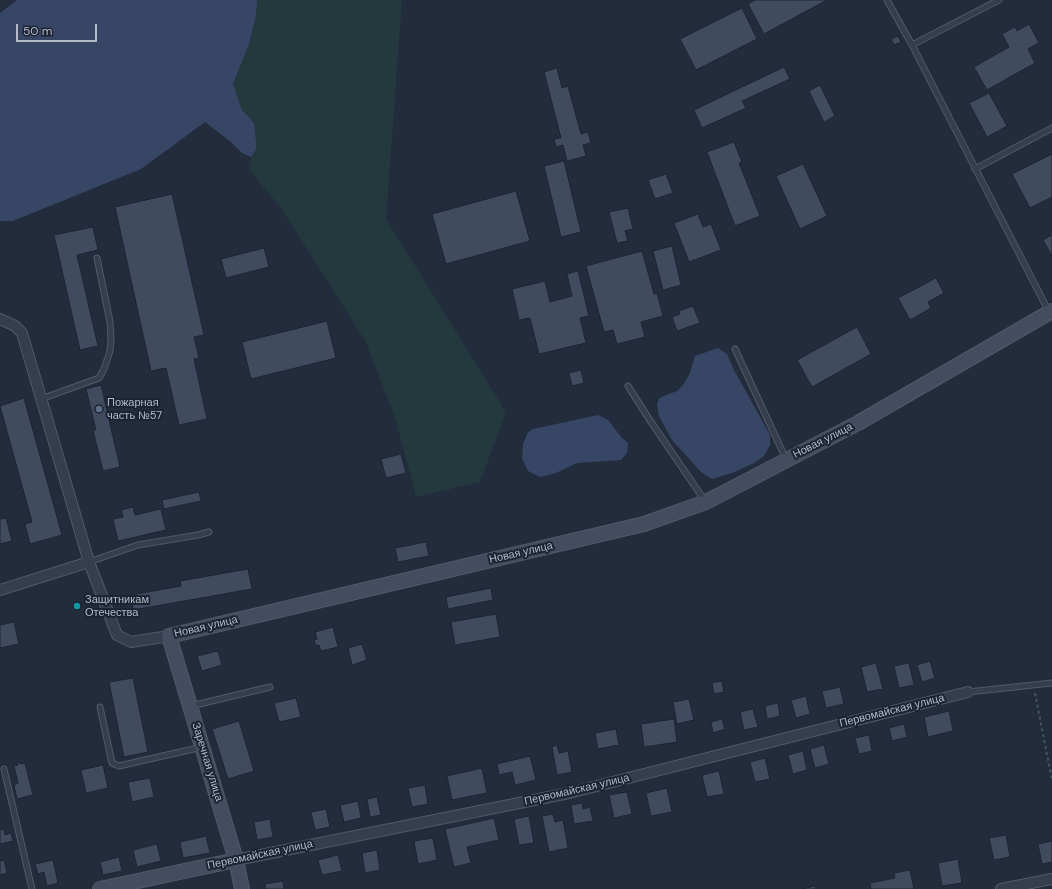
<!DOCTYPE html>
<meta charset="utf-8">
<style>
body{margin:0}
#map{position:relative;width:1052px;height:889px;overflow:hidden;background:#222c3d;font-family:"DM Sans",sans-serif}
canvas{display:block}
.scale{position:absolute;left:16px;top:24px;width:81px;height:18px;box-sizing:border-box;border:2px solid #b2b9c8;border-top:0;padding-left:5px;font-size:12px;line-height:14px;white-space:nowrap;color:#b2b9c8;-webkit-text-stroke:3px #1c2332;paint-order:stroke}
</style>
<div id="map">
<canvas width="1052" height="889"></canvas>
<div class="scale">50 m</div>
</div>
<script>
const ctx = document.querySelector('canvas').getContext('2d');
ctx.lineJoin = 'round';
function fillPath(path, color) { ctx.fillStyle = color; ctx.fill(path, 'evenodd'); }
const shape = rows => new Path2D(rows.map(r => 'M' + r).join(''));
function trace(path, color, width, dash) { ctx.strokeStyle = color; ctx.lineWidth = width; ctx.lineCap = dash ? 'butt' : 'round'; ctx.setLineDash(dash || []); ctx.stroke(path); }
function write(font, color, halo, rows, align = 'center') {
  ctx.font = font + ' "DM Sans",sans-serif'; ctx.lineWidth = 4; ctx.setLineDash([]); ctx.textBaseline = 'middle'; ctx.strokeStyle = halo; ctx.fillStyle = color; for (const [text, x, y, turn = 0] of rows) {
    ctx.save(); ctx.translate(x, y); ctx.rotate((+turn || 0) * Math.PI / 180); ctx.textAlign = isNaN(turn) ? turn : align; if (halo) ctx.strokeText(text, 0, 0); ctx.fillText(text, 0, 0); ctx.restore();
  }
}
const green = shape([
 [256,0,402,0,386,219,506,412,480,482,416,497,396,421,366,342,281,208,249,170,251,157,256,141,254,123,242,110,233,84,249,44]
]);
const water = shape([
 [17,0,257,0,256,15,249,44,233,84,242,110,254,123,256,141,256,149,251,157,242,153,231,142,205,122,141,169,13,221,0,221,0,13],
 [718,348,727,354,734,370,770,435,770,445,764,456,754,463,732,473,712,479,701,472,672,440,659,416,657,405,659,398,677,391,683,385,690,373,695,356],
 [598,415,608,420,622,438,628,443,627,453,621,460,577,463,556,473,540,477,528,471,522,458,523,444,528,432,533,429]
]);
const building = shape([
 [755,0,827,0,764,34,748,4,755,0],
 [742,8,757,39,696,70,680,39,742,8],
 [1029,24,1039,43,1028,49,1035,63,987,90,974,67,1009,47,1002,34,1015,27,1017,31,1029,24],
 [898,36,901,42,894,45,891,39,898,36],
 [784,67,790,79,742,101,746,108,702,128,694,110,784,67],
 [557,68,562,88,568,86,581,134,588,132,591,143,583,145,586,156,567,161,563,145,556,147,554,139,561,138,544,72,557,68],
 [820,85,835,116,824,122,809,91,820,85],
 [989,93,1007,126,987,137,969,103,989,93],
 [734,142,742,162,739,163,760,216,735,226,707,152,734,142],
 [1052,154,1052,197,1030,208,1012,174,1052,154],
 [564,161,581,232,561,237,544,166,564,161],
 [803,164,827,216,800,229,776,176,803,164],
 [666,174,673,193,655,199,648,180,666,174],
 [516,191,530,241,446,264,432,214,516,191],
 [172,194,204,335,194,337,199,358,194,359,207,419,179,425,166,368,151,371,115,207,172,194],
 [628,208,633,229,625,231,628,241,617,243,609,212,628,208],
 [698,214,703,227,711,224,721,250,689,262,674,223,698,214],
 [93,227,98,250,77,255,98,346,80,350,54,235,93,227],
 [1052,235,1052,256,1043,240,1052,235],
 [672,246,681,285,663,290,653,251,672,246],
 [264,248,269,267,226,278,221,259,264,248],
 [642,251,654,294,657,293,663,316,641,322,645,337,617,344,613,330,604,332,586,266,642,251],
 [578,271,589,316,580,318,586,343,539,354,530,318,519,320,512,289,545,281,550,302,572,296,567,274,578,271],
 [936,278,944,293,928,302,931,308,910,320,898,298,936,278],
 [693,306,700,323,677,331,672,317,680,314,679,311,693,306],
 [327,321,336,358,251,379,242,342,327,321],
 [857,327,871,354,812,387,797,360,857,327],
 [581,370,584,383,572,386,569,373,581,370],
 [101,385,120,467,103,471,93,430,96,430,86,389,101,385],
 [24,398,62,535,30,544,25,524,32,522,0,406,24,398],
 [401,454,406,473,386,478,381,459,401,454],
 [199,492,201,501,164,509,162,500,199,492],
 [133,507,135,515,161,509,166,530,118,541,113,519,123,517,121,510,133,507],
 [6,518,12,541,0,544,0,519,6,518],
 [426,542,429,556,398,562,395,548,426,542],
 [248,569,252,589,133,610,131,595,181,586,180,581,248,569],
 [491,588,493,600,448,609,446,597,491,588],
 [496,614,500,637,455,645,451,622,496,614],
 [14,622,19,644,0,648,0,625,14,622],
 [333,627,338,647,321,651,319,645,316,646,314,640,317,639,315,632,333,627],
 [362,644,367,660,352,665,348,648,362,644],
 [218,651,222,665,202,671,197,656,218,651],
 [930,661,935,678,922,682,917,665,930,661],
 [876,663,883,689,867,692,861,667,876,663],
 [909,663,914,685,899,688,894,666,909,663],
 [133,678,148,752,124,757,109,682,133,678],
 [722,681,724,692,714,694,712,683,722,681],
 [840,687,844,704,826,708,822,691,840,687],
 [806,696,810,714,796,718,791,700,806,696],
 [296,698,301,717,279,722,274,703,296,698],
 [689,699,694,720,677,724,673,702,689,699],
 [778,703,780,716,767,719,765,706,778,703],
 [753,709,758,727,744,730,740,712,753,709],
 [949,711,953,731,928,737,924,717,949,711],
 [674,719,677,742,644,747,641,724,674,719],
 [722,719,725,729,713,733,711,722,722,719],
 [239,721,254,771,228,779,212,729,239,721],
 [904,724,907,737,892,741,889,728,904,724],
 [616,729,619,745,598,749,595,733,616,729],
 [869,735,872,751,859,754,855,738,869,735],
 [557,745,559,753,568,751,572,772,557,775,552,747,557,745],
 [824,745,829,764,815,768,810,749,824,745],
 [803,751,807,770,793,774,788,755,803,751],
 [530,756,536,780,515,785,512,772,499,775,497,764,530,756],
 [765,758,770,779,755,782,750,762,765,758],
 [20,762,21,764,25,763,33,795,17,799,14,785,18,783,14,766,18,765,18,763,20,762],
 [103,765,108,788,86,793,81,770,103,765],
 [482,768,487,793,452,800,447,776,482,768],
 [719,771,724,794,707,797,702,775,719,771],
 [150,778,154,797,132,802,128,782,150,778],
 [425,785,428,804,412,807,408,788,425,785],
 [667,788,672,812,651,816,646,793,667,788],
 [627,792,632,814,614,818,609,795,627,792],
 [377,797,381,815,370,817,367,799,377,797],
 [358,801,361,818,344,822,340,805,358,801],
 [582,803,583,809,590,807,593,821,574,824,571,805,582,803],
 [326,809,330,827,315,830,311,812,326,809],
 [553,814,555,822,563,820,568,848,549,852,542,816,553,814],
 [529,816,534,843,519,845,514,819,529,816],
 [494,818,499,840,467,847,471,863,454,867,445,829,494,818],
 [270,819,273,837,257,840,254,822,270,819],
 [0,828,1,830,4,829,5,835,11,833,13,841,0,844,0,828],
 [1006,835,1010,857,994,860,989,838,1006,835],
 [206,836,210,853,183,858,180,842,206,836],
 [433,838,437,860,418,864,414,841,433,838],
 [1052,841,1052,862,1042,864,1038,844,1052,841],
 [157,844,161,861,137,867,133,850,157,844],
 [377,850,380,870,365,873,362,853,377,850],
 [338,855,342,871,322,875,318,860,338,855],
 [119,857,122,871,103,875,100,862,119,857],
 [958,859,962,883,942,886,938,863,958,859],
 [4,860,7,873,0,875,0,861,4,860],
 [53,860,58,883,47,886,44,872,38,874,35,864,53,860],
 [910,870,914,889,871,889,870,883,895,878,894,873,910,870],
 [283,881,284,889,266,889,265,884,283,881],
 [815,886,816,889,802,889,815,886]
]);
const path = shape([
 [1035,693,1052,780]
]);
const lane = shape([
 [887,0,912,45,1049,312],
 [912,45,999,0],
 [975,169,1052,128],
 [735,349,786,459],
 [628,386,651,422,705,501],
 [41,399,99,378,104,369,110,351,111,338,110,322,97,258],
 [89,562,138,545,198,535,209,532],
 [968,692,1052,683],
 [191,706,270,687],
 [100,707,112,763,119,766,202,747],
 [4,769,32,889]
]);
const street = shape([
 [0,319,15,326,22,333,89,562,117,635,131,642,169,636],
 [0,590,89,562],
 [236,860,569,793,968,692],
 [1001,889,1052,879]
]);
const secondary = shape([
 [100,889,236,860],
 [242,889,236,860,169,636,644,524,706,502,858,423,1052,311]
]);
const markers = [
 [99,409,4,"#5c6f8a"],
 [77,606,4,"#0f9aa8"]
];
const poiNames = [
 ["Пожарная",107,403],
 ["часть №57",107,416],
 ["Защитникам",85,600],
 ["Отечества",85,613]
];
const streetNames = [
 ["Новая улица",823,441,-27],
 ["Новая улица",521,553,-13],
 ["Новая улица",206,627,-13],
 ["Первомайская улица",892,711,-14],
 ["Заречная улица",207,762,73],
 ["Первомайская улица",577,790,-13],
 ["Первомайская улица",260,855,-12]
];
fillPath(green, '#24393e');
fillPath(water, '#364664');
fillPath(building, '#414b5f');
trace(building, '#1e2534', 1);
trace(lane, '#525968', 7);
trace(street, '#525968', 12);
trace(secondary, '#525968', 16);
trace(path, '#42565b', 2, [3, 3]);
trace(lane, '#363e4d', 5);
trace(street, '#363e4d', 10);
trace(secondary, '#444d60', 14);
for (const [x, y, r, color] of markers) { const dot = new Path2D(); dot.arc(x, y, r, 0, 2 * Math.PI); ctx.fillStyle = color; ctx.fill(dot); trace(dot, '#1c2332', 1.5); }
write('11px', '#b2b9c8', '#1c2332', poiNames, 'left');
write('11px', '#b2b9c8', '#1c2332', streetNames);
</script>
